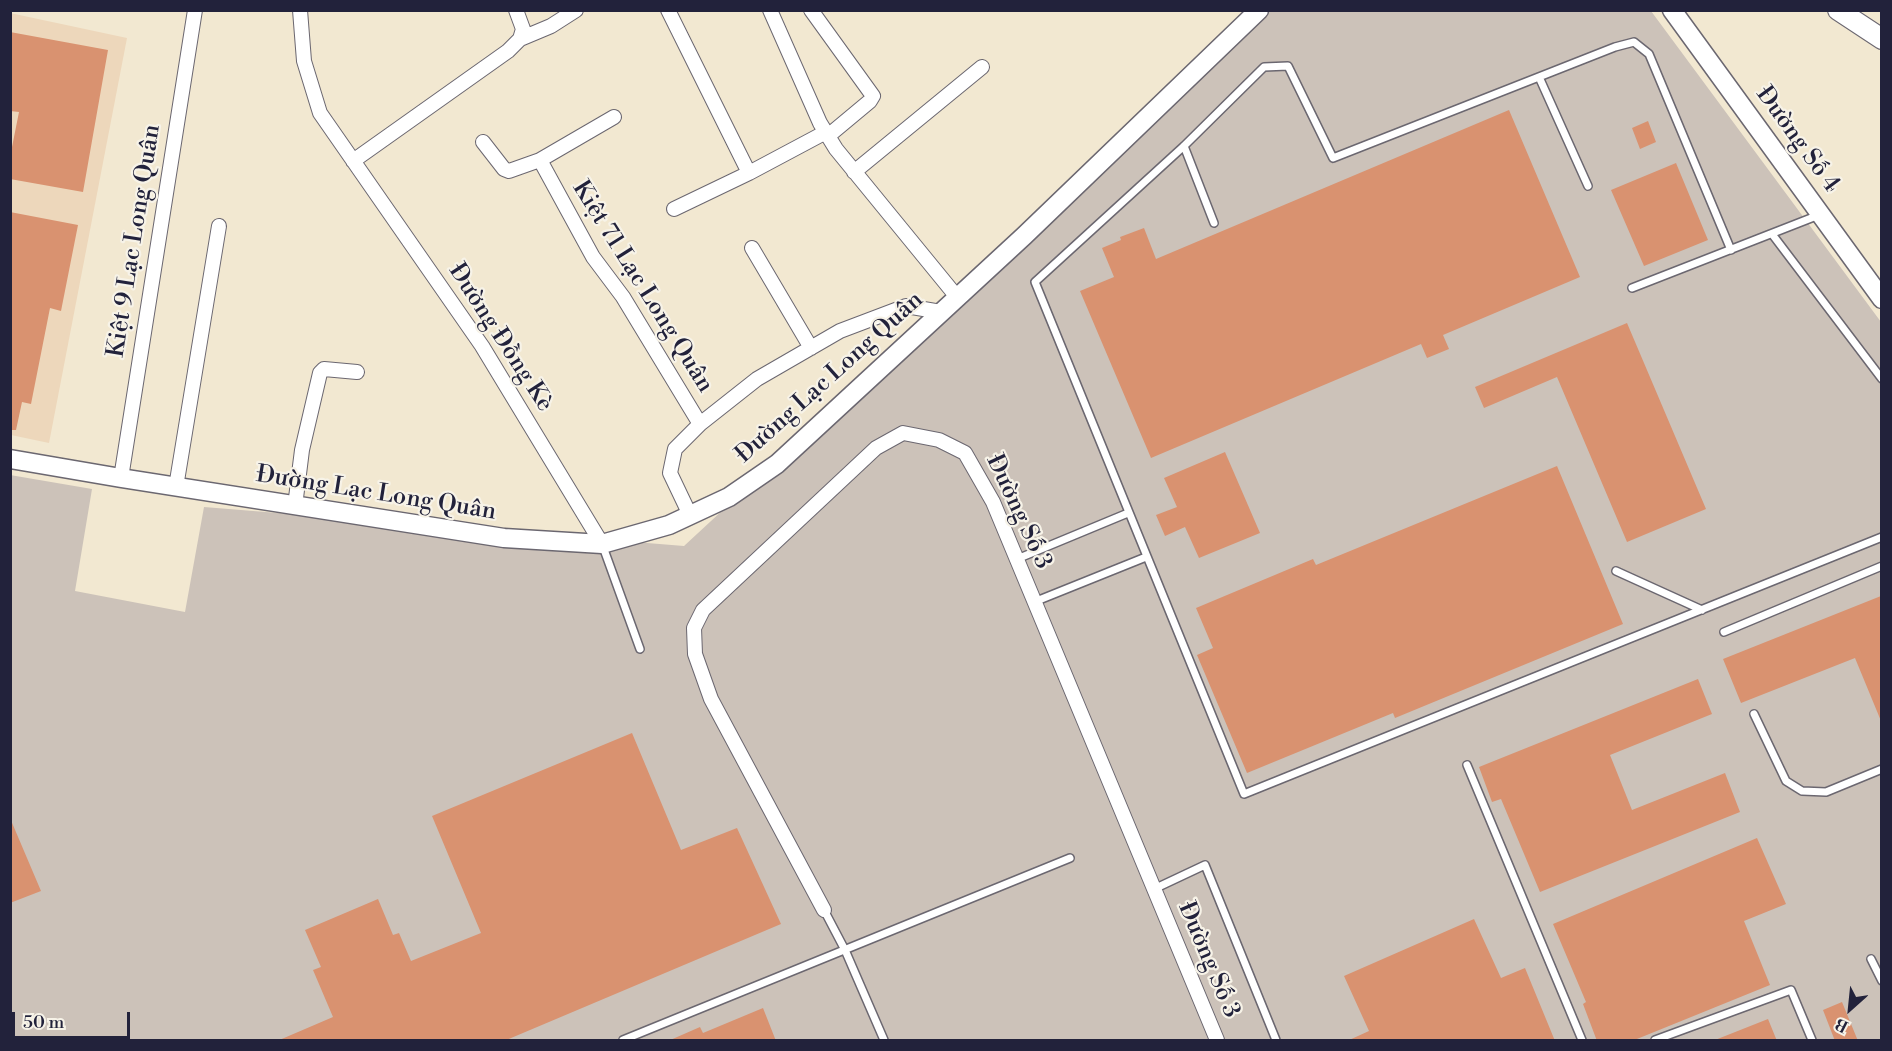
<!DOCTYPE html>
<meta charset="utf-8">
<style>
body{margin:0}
#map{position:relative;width:1892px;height:1051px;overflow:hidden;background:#f2e8d1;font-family:"Libre Bodoni",serif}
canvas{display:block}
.frame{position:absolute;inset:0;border:12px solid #22223b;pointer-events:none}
.north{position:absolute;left:1820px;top:979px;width:60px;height:60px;-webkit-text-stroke:4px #f7f3e8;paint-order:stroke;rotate:207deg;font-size:16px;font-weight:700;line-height:24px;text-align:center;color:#22223b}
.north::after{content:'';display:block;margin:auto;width:21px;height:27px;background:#22223b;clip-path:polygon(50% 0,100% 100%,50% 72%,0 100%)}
.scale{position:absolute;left:12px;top:1012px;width:118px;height:27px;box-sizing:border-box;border:3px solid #22223b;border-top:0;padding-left:8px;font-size:18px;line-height:21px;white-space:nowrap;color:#22223b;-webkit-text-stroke:4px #f7f3e8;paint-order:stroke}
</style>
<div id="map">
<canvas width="1892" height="1051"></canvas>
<div class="frame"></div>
<div class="north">B</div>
<div class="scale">50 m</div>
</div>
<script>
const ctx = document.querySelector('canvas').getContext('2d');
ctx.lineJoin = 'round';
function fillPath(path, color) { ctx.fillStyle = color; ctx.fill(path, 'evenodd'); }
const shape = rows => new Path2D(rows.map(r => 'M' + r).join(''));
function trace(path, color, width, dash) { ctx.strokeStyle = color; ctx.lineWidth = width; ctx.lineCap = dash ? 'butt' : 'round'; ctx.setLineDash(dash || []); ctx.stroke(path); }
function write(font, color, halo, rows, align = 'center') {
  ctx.font = font + ' "Libre Bodoni",serif'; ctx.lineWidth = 4.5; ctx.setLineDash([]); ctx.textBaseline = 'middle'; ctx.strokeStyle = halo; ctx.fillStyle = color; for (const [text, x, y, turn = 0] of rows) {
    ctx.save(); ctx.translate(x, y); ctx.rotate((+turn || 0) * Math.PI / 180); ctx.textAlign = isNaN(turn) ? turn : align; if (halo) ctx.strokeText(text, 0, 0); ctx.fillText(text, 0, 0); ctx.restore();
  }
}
const built = shape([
 [10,13,127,38,49,443,11,435]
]);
const industrial = shape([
 [1262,11,1651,11,1881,322,1881,1040,11,1040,10,475,92,489,75,591,185,612,204,507,684,546]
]);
const building = shape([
 [10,32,108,50,83,192,10,179,10,157,19,112,10,111],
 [1509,110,1580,277,1443,335,1449,349,1427,358,1421,344,1151,458,1080,291,1114,277,1102,248,1121,240,1120,237,1144,228,1156,259],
 [1648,121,1656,142,1640,149,1632,128],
 [1676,163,1708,240,1644,266,1611,190],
 [10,212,78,225,61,311,50,308,31,404,22,402,16,430,10,430],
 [1627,323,1706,509,1627,542,1557,377,1484,408,1475,387],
 [1225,452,1260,533,1199,558,1185,527,1165,536,1156,515,1177,507,1164,478],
 [1557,466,1623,624,1395,718,1393,713,1247,773,1197,655,1213,648,1196,608,1313,559,1316,565],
 [1881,596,1881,721,1855,658,1741,703,1723,659],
 [1698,679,1712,714,1610,755,1632,810,1725,773,1740,812,1540,892,1501,799,1492,802,1479,767],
 [632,733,681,850,737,828,781,924,504,1041,277,1041,333,1017,313,970,321,967,305,930,378,899,393,935,399,933,411,961,481,933,432,816],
 [10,818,41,891,10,903],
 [1757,838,1786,904,1744,921,1770,985,1632,1041,1597,1041,1583,1004,1586,1002,1553,924],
 [1474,919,1501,978,1525,968,1555,1041,1347,1041,1369,1031,1344,976],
 [1842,1002,1858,1041,1835,1041,1823,1010],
 [763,1008,776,1041,668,1041,700,1027,703,1033],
 [1768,1019,1777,1041,1716,1041,1715,1040]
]);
const service = shape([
 [1539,77,1588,186],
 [1184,146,1214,223],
 [1772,234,1882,379],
 [1731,250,1649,54,1634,42,1615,47,1333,158,1288,66,1264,67,1184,146,1035,282,1244,794,1882,537],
 [1632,288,1819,215],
 [602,544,640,649],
 [1017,559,1128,513],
 [1616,571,1702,610],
 [1034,602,1146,557],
 [1724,632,1882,566],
 [1754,714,1786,781,1802,791,1826,792,1882,769],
 [1467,765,1582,1040],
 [1154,889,1205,865,1276,1040],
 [824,910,845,950,884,1040],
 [1871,959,1882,981],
 [623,1040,1070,858],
 [1655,1040,1791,990,1812,1040]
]);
const minor = shape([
 [300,10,304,61,320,113,482,346,602,544],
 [668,10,749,173],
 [770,10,820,123,836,149,957,297],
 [811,10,873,96,870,101,828,136],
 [520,39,551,26,576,10],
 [614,117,540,160,593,257,623,297,700,424],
 [483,142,504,169,509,171,540,160],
 [353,161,508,51,520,39,523,29,516,10],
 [854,172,982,67],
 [674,209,749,173,826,132],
 [752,248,811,348],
 [121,478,195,10],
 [176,487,219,226],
 [295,506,302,450,320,373,324,369,357,372],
 [690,515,670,473,675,449,700,424,757,379,840,331,906,306,941,312],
 [824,910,711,699,695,654,694,628,703,610,876,448,903,433,939,440,965,453,993,502,1217,1040]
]);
const tertiary = shape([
 [1672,10,1882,299],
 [10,459,121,478,504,538,602,544,669,525,729,497,777,464,1024,236,1259,10]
]);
const secondary = shape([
 [1838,10,1882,39]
]);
const streetNames = [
 ["Đường Số 4",1797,140,54],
 ["Kiệt 9 Lạc Long Quân",135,241,-81],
 ["Kiệt 71 Lạc Long Quân",642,287,58],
 ["Đường Đồng Kè",500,338,57],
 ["Đường Lạc Long Quân",830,378,-42],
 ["Đường Lạc Long Quân",376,494,9],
 ["Đường Số 3",1018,512,65],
 ["Đường Số 3",1208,960,67]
];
fillPath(built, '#edd7bb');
fillPath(industrial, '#ccc2b9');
fillPath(building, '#d99270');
trace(service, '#6b6770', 10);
trace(minor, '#6b6770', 16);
trace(tertiary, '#6b6770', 21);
trace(secondary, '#6b6770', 22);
trace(service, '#fff', 7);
trace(minor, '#fff', 14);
trace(tertiary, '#fff', 18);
trace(secondary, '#fff', 20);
write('24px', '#22223b', '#f7f3e8', streetNames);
</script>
